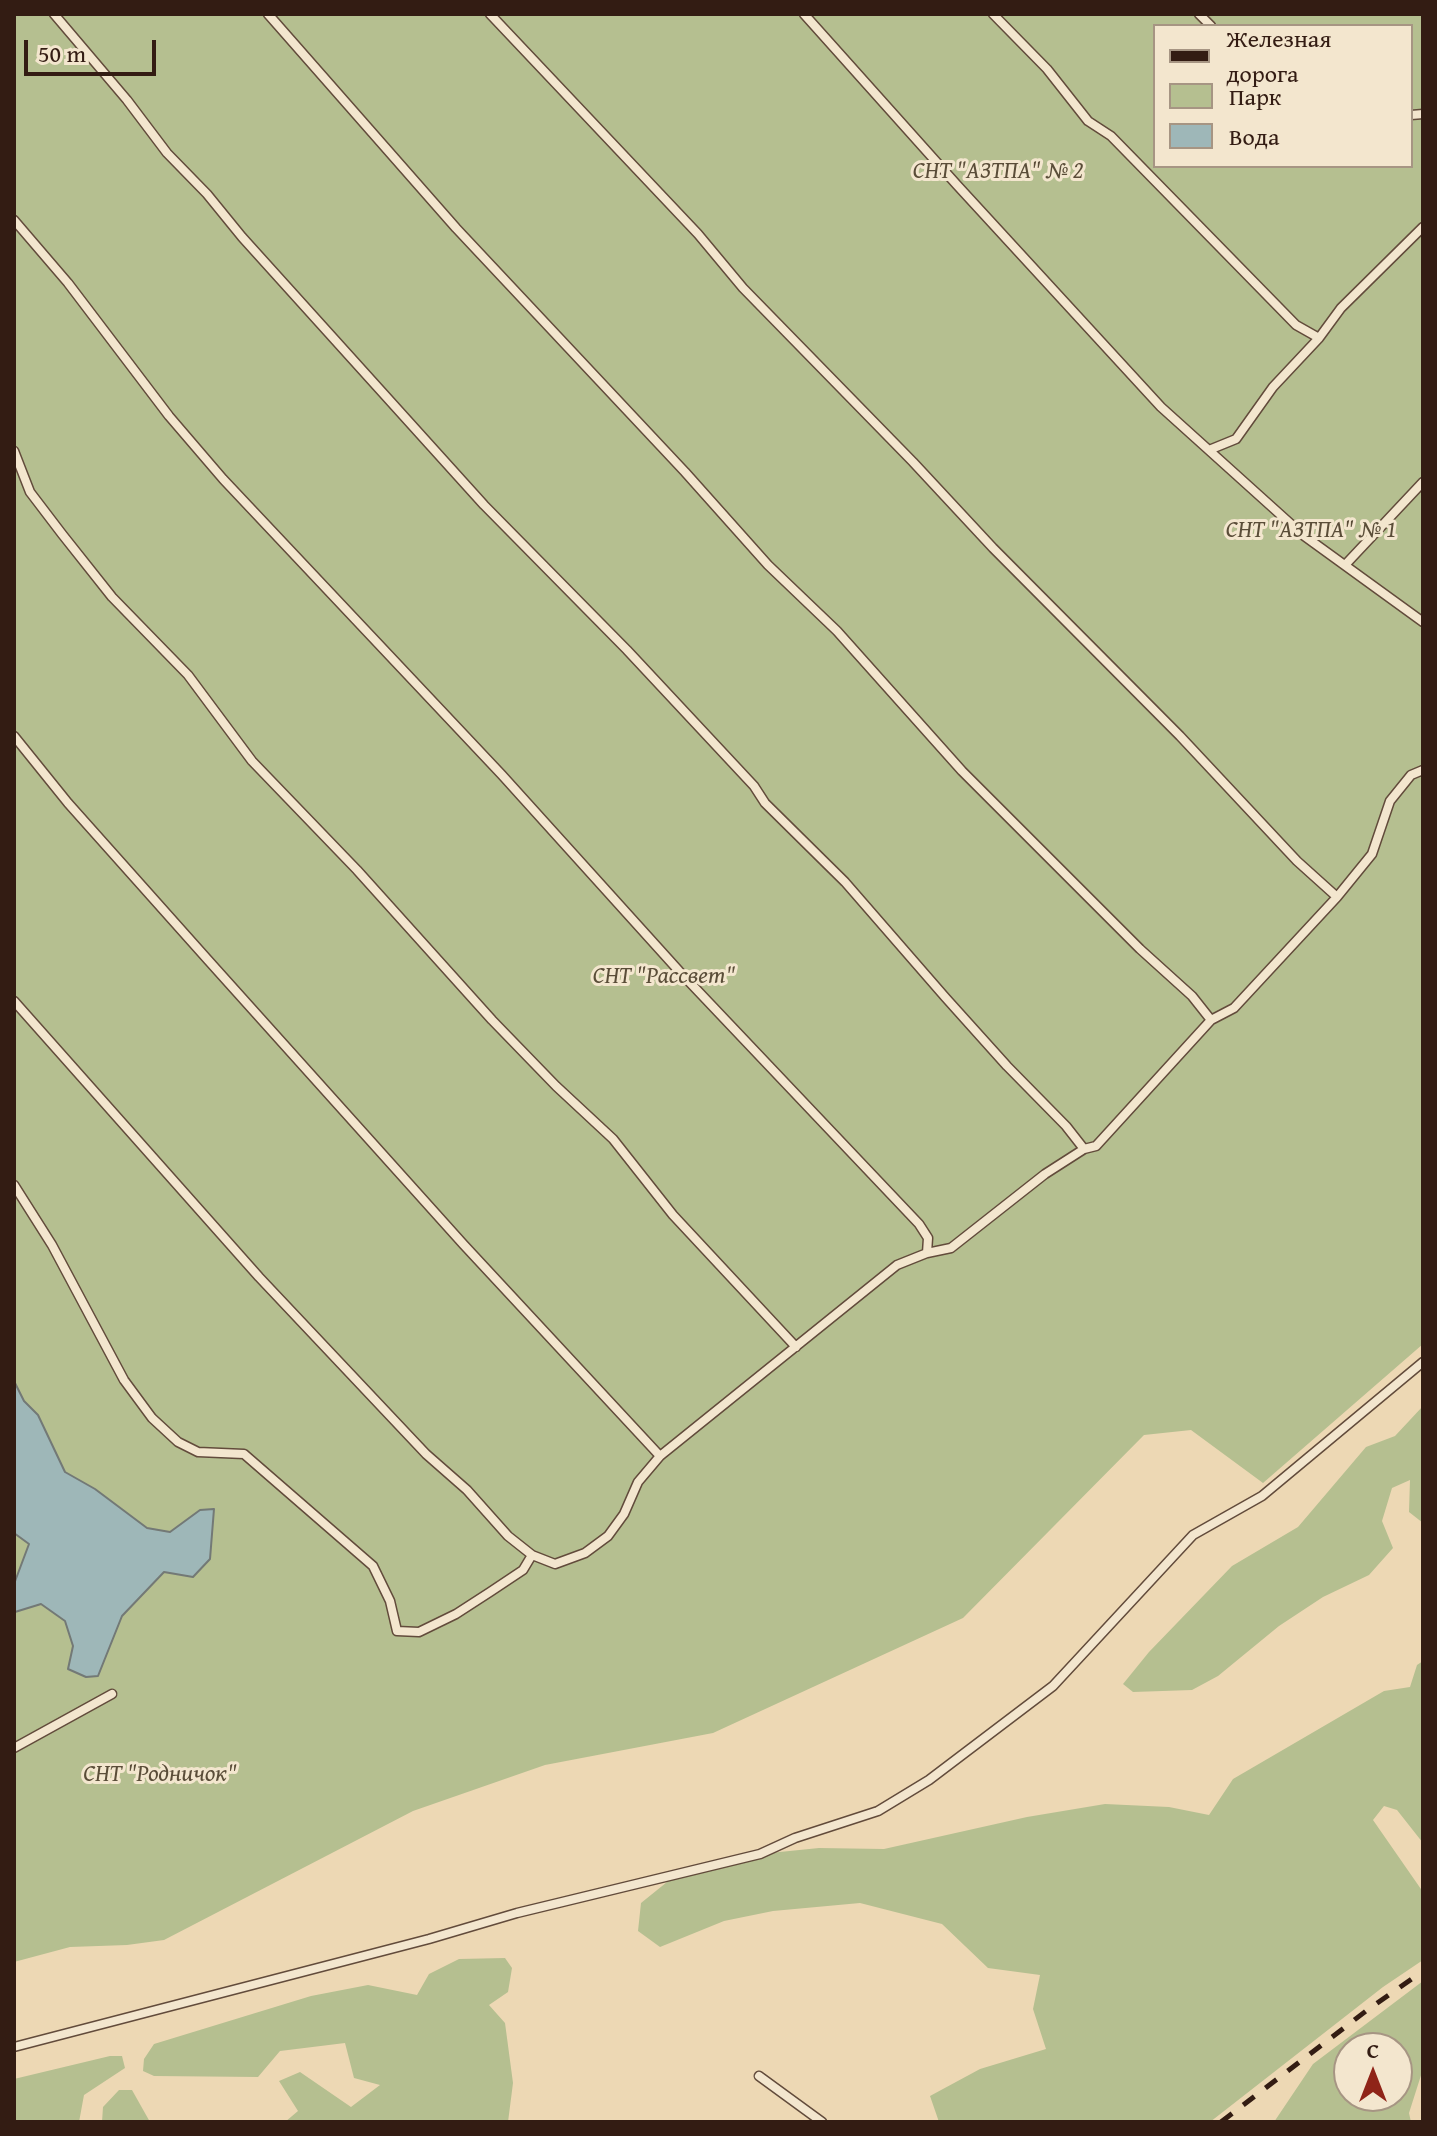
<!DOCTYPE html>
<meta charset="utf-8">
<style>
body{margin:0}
#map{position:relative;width:1437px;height:2136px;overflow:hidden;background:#edd8b4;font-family:"Gentium Book Plus",serif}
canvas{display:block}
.frame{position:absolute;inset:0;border:16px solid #331c13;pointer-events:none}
.legend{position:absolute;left:1153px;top:24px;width:260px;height:144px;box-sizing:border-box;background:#f3e6ce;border:2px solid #a69583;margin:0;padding:10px 14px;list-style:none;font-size:24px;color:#331c13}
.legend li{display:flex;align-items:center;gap:16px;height:40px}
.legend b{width:40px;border:2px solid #a69583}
.north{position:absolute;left:1333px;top:2032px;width:80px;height:80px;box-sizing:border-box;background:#f3e6ce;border:2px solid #a69583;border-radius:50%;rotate:0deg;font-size:22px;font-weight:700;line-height:32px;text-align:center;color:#331c13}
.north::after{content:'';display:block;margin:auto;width:28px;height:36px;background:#8f2418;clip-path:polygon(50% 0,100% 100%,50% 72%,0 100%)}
.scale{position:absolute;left:24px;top:40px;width:132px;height:36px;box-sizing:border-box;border:4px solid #331c13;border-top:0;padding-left:10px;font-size:24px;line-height:28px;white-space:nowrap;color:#331c13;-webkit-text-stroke:6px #f3e6ce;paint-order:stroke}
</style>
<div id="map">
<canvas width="1437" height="2136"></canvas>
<div class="frame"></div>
<ul class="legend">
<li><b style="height:10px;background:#331c13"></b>Железная дорога</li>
<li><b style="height:22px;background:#b5bf90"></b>Парк</li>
<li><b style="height:22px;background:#9eb7b8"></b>Вода</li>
</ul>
<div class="north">С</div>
<div class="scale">50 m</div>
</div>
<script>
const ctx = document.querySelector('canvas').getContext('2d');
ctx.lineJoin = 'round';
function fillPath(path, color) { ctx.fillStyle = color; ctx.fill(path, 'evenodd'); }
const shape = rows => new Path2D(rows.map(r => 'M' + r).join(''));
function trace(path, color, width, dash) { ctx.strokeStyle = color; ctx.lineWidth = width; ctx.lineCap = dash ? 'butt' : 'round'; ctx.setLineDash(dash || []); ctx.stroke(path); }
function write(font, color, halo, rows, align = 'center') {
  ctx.font = font + ' "Gentium Book Plus",serif'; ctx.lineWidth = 6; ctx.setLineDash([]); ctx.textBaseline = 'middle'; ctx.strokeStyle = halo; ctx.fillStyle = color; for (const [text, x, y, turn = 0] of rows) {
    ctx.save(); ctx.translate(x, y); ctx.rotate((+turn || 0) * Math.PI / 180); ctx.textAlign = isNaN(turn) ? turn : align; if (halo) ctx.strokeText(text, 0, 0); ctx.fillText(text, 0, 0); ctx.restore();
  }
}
const green = shape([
 [14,14,1423,14,1423,1344,1263,1483,1191,1430,1144,1435,963,1618,713,1733,545,1765,413,1811,164,1940,127,1945,70,1947,14,1962],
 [1155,26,1411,26,1411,166,1155,166],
 [1423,1406,1423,1523,1409,1512,1410,1480,1392,1488,1382,1521,1393,1548,1369,1575,1323,1597,1279,1626,1218,1676,1192,1690,1133,1692,1123,1684,1149,1652,1232,1566,1298,1527,1366,1447,1395,1436],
 [1423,1661,1423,1843,1397,1810,1384,1806,1373,1820,1423,1892,1423,1960,1383,1987,1210,2122,939,2122,930,2096,980,2069,1046,2049,1033,2009,1040,1975,988,1968,942,1924,860,1903,773,1911,724,1921,660,1947,638,1931,641,1903,672,1878,760,1854,819,1848,884,1849,1027,1817,1105,1804,1169,1807,1209,1815,1233,1779,1384,1691,1410,1687,1417,1665],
 [505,1958,512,1968,508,1992,489,2005,505,2023,513,2083,508,2122,285,2122,298,2111,279,2081,300,2072,351,2107,380,2085,354,2078,345,2043,280,2051,258,2077,154,2076,143,2071,144,2059,154,2044,311,1996,368,1985,417,1995,429,1974,459,1959],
 [1423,1981,1423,2069,1409,2113,1411,2122,1274,2122,1313,2064],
 [1349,2048,1397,2048,1397,2096,1349,2096],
 [110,2056,122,2056,125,2068,84,2095,79,2122,14,2122,14,2079],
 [119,2090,132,2090,150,2122,102,2122,103,2107]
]);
const water = shape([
 [14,1381,24,1401,38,1415,65,1472,95,1489,147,1528,170,1532,200,1510,214,1509,210,1559,193,1577,164,1572,122,1616,98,1676,86,1677,68,1669,73,1646,65,1621,41,1604,15,1612,14,1610,14,1584,29,1544,14,1533,14,1381]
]);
const service = shape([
 [54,14,127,100,167,153,207,194,242,237,484,505,627,650,754,786,765,803,845,882,945,997,1007,1066,1066,1126,1084,1149],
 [268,14,456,228,685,472,768,565,837,631,962,771,1140,949,1192,996,1211,1020],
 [804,14,957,185,1161,407,1303,535,1423,622],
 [993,14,1047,69,1088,121,1111,136,1296,325,1319,338],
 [1199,14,1211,26],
 [1411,115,1423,114],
 [14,220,68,283,169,416,223,479,502,775,679,971,919,1224,928,1238,927,1253],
 [1209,450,1236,439,1273,387,1319,338,1341,308,1423,227],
 [14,451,30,492,62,534,112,597,188,675,252,761,357,870,492,1020,556,1086,613,1139,673,1215,796,1347],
 [1345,565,1423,482],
 [14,736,68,803,208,960,464,1245,660,1456],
 [1337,897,1372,854,1390,801,1411,775,1423,770],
 [14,1001,259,1277,426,1454,467,1490,508,1536,532,1555],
 [14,1185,52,1245,124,1380,152,1418,178,1442,198,1452,244,1454,373,1566,390,1601,397,1631,419,1632,456,1614,490,1592,523,1570,532,1555,555,1564,585,1553,608,1536,624,1514,638,1482,660,1456,897,1265,927,1253,951,1248,1045,1174,1084,1149,1096,1146,1211,1020,1234,1008,1337,897,1297,861,1180,736,993,548,913,462,743,288,698,234,490,14],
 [14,1748,112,1694],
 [14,2047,429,1939,517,1913,760,1854,795,1838,878,1811,929,1780,1053,1686,1193,1535,1262,1496,1423,1362],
 [759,2076,822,2122]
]);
const rail = shape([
 [1221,2122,1366,2011,1423,1971]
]);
const parkNames = [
 ["СНТ \"АЗТПА\" № 2",998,172],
 ["СНТ \"АЗТПА\" № 1",1311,531],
 ["СНТ \"Рассвет\"",664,977],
 ["СНТ \"Родничок\"",160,1775]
];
fillPath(green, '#b5bf90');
fillPath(water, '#9eb7b8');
trace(water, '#737976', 2);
trace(service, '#624b3b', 11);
trace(service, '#f3e6ce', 8);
trace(rail, '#331c13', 5, [14, 14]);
write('italic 24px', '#5a4d38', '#f3e6ce', parkNames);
</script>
